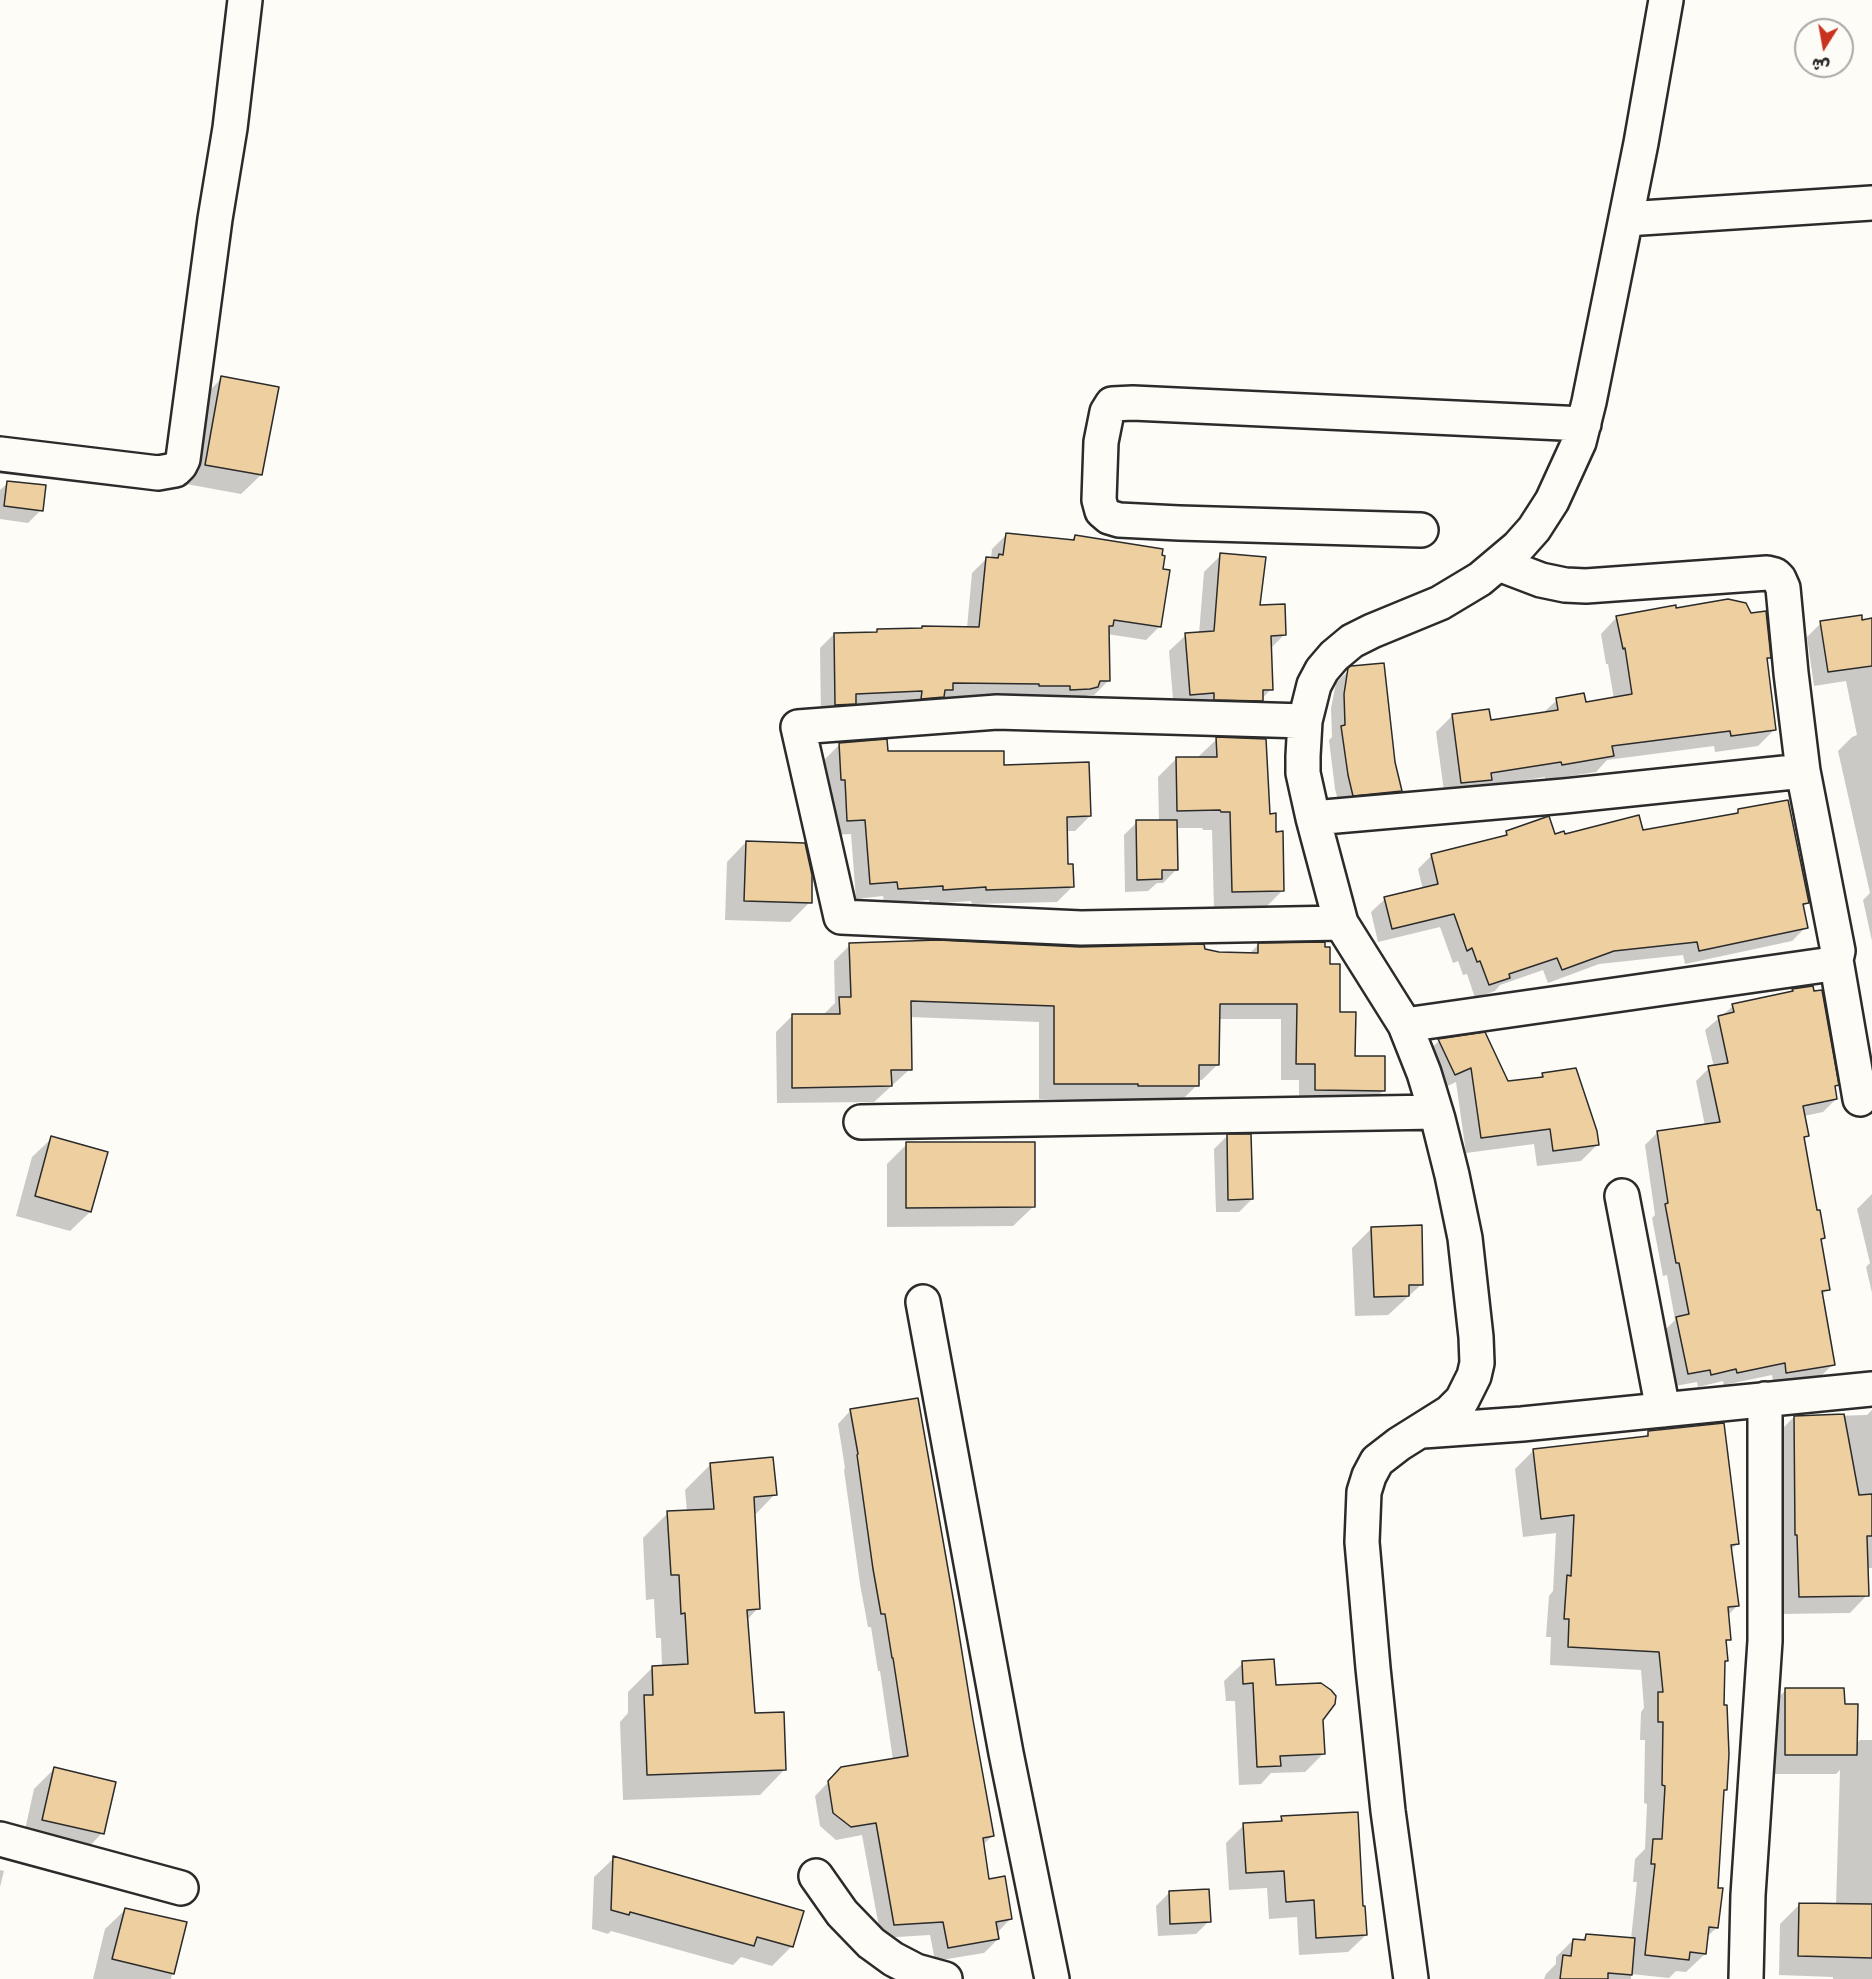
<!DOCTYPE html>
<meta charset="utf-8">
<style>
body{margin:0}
#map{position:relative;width:1872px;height:1979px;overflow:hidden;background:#fdfcf7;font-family:Mynerve,"Playpen Sans Arabic",sans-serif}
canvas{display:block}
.north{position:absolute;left:1794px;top:18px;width:60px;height:60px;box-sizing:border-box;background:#fdfcf7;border:2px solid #a9a8a5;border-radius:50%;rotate:191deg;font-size:16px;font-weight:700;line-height:24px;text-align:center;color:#2b2b2b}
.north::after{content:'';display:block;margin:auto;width:21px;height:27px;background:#c8321e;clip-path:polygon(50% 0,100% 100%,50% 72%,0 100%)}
</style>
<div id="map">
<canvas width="1872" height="1979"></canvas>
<div class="north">ش</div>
</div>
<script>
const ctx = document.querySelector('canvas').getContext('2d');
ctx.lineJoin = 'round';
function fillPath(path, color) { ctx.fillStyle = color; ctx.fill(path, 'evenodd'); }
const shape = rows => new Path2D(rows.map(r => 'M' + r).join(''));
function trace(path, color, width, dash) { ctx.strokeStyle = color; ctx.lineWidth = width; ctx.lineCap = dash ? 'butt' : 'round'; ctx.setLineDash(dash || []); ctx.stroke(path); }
const shadow = shape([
 [222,378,261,475,241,494,186,484,202,398],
 [8,483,41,510,28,523,0,519,0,490],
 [1006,535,1071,541,1075,536,1160,626,1146,640,1107,634,1108,681,1094,695,1088,695,1082,701,1026,697,944,697,937,704,821,719,820,648,834,634,967,628,972,573,986,559,991,559,992,549],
 [1221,555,1258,607,1285,634,1270,649,1271,689,1245,717,1174,711,1169,651,1186,635,1199,634,1204,572],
 [1675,610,1769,657,1766,660,1775,729,1758,746,1715,752,1714,746,1607,760,1596,772,1545,780,1545,777,1482,787,1445,799,1436,732,1453,715,1489,721,1543,713,1557,700,1585,704,1614,699,1608,664,1606,664,1601,634,1617,617],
 [1872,620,1872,941,1863,900,1870,893,1838,751,1852,737,1857,735,1846,681,1814,686,1807,637,1821,623],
 [1352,667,1394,762,1400,791,1388,804,1340,808,1335,789,1329,740,1332,737,1331,708,1336,683],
 [1217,739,1269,815,1274,833,1283,890,1264,909,1214,910,1212,830,1203,830,1202,828,1175,828,1176,870,1163,883,1157,883,1148,891,1125,892,1124,835,1137,822,1159,822,1158,777,1176,759,1198,757],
 [840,744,886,753,1003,767,1090,816,1075,831,1066,831,1067,866,1072,887,1057,902,972,904,971,901,929,904,929,900,884,903,883,896,856,899,851,834,833,835,830,794,826,794,825,759],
 [1738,811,1808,902,1802,908,1806,927,1792,941,1685,964,1683,955,1599,964,1548,983,1543,970,1500,985,1495,991,1475,998,1467,974,1463,975,1458,961,1453,963,1440,927,1378,942,1371,912,1385,899,1423,890,1418,869,1432,855,1501,838,1507,833,1564,836,1642,832,1734,815],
 [746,842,810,902,790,922,725,920,727,862],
 [850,945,1204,950,1219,953,1249,954,1258,945,1328,966,1339,1013,1354,1057,1384,1090,1368,1106,1299,1106,1299,1080,1281,1080,1281,1019,1218,1019,1218,1064,1202,1080,1197,1080,1197,1085,1181,1101,1039,1099,1039,1022,910,1017,910,1069,874,1102,777,1103,776,1032,792,1016,824,1014,835,1003,834,961],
 [1793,990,1837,1085,1834,1088,1836,1099,1823,1112,1804,1116,1808,1135,1803,1140,1816,1212,1824,1238,1820,1242,1828,1289,1821,1296,1833,1364,1820,1377,1774,1386,1772,1375,1724,1385,1723,1381,1698,1387,1697,1382,1675,1386,1664,1331,1675,1320,1667,1275,1663,1276,1652,1218,1655,1215,1645,1145,1658,1132,1705,1126,1696,1081,1709,1068,1714,1067,1705,1030,1733,1006,1790,993],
 [1484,1034,1507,1083,1538,1079,1543,1074,1597,1145,1581,1161,1537,1166,1534,1144,1466,1153,1456,1082,1439,1090,1423,1056,1439,1041],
 [1227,1136,1252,1199,1239,1212,1216,1212,1214,1149],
 [52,1138,90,1212,70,1231,16,1216,32,1157],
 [907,1144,1033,1207,1013,1226,887,1227,887,1164],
 [1872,1194,1872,1293,1866,1267,1870,1263,1857,1209],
 [1372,1228,1422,1284,1388,1315,1355,1316,1352,1248],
 [851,1410,993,1835,982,1846,988,1881,1011,1918,997,1933,998,1939,984,1953,935,1961,930,1935,881,1938,862,1835,836,1840,820,1826,815,1796,842,1768,893,1760,880,1671,878,1671,871,1627,868,1627,860,1584,844,1470,845,1468,838,1424],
 [1872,1410,1872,1568,1866,1568,1867,1595,1850,1613,1782,1614,1777,1434,1794,1417,1867,1415],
 [1649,1432,1738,1543,1730,1551,1737,1606,1727,1616,1729,1639,1725,1643,1727,1660,1723,1664,1726,1789,1722,1792,1717,1889,1717,1927,1707,1937,1705,1954,1686,1972,1676,1971,1669,1978,1631,1974,1631,1979,1544,1979,1546,1974,1556,1964,1556,1957,1573,1940,1581,1941,1586,1935,1631,1939,1637,1882,1633,1882,1635,1859,1645,1849,1647,1804,1644,1803,1645,1740,1640,1740,1641,1712,1644,1708,1641,1670,1550,1665,1551,1637,1546,1637,1549,1596,1553,1591,1556,1533,1523,1537,1515,1469,1534,1450,1643,1438],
 [710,1465,775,1494,754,1516,758,1608,747,1620,753,1715,785,1769,760,1795,623,1800,620,1722,628,1713,628,1692,653,1667,662,1667,661,1638,656,1638,654,1599,646,1600,643,1538,668,1513,687,1512,685,1490],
 [1243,1663,1322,1720,1323,1754,1305,1772,1271,1773,1261,1784,1239,1785,1235,1701,1226,1701,1224,1681],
 [1786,1690,1843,1705,1856,1744,1860,1740,1872,1740,1872,1979,1833,1979,1833,1977,1779,1975,1780,1924,1800,1904,1836,1905,1840,1770,1836,1774,1766,1774,1766,1709],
 [54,1769,102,1833,83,1853,23,1839,34,1789],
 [1282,1818,1362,1908,1366,1935,1348,1952,1299,1955,1297,1917,1269,1919,1267,1888,1229,1890,1226,1843,1244,1825,1277,1823],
 [614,1858,792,1946,772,1966,741,1957,733,1965,611,1931,608,1934,592,1929,594,1877],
 [0,1870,4,1871,0,1887],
 [1169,1893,1209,1921,1196,1934,1158,1936,1156,1906],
 [125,1910,185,1923,171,1979,93,1979,105,1929]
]);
const building = shape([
 [221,376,279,387,262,475,205,465,221,376],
 [7,481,46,485,43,511,4,506,7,481],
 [1006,533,1074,540,1075,535,1163,549,1162,555,1165,556,1163,569,1170,570,1161,627,1114,620,1113,626,1109,626,1110,681,1100,681,1098,687,1090,689,1070,690,1070,686,1039,686,1039,684,953,683,953,690,945,690,944,697,921,699,922,691,856,694,856,704,835,705,834,633,877,632,877,629,922,628,922,626,979,627,986,557,998,558,999,554,1003,555,1006,533],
 [1220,553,1266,557,1260,605,1285,604,1286,635,1271,636,1273,690,1263,690,1263,701,1214,700,1214,693,1190,695,1185,633,1214,631,1220,553],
 [1728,599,1746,603,1751,613,1766,611,1771,658,1767,658,1776,730,1731,736,1730,731,1612,746,1614,756,1562,765,1561,762,1491,773,1492,780,1461,783,1452,714,1489,709,1491,720,1558,710,1556,698,1584,693,1586,702,1632,694,1625,648,1623,649,1616,616,1676,605,1676,608,1728,599],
 [1862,615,1862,620,1872,618,1872,666,1828,672,1820,621,1862,615],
 [1384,663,1395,762,1402,791,1353,796,1348,775,1341,726,1345,725,1344,694,1348,668,1351,666,1384,663],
 [1216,737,1266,739,1270,814,1276,813,1276,832,1283,831,1284,891,1232,892,1230,812,1221,812,1220,810,1177,811,1176,757,1217,757,1216,737],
 [887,739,888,751,1004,751,1004,765,1089,762,1091,816,1067,817,1068,864,1073,864,1074,887,986,890,986,887,943,890,943,886,898,889,897,882,870,884,865,820,847,821,845,780,841,780,839,743,887,739],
 [1788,800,1809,903,1803,904,1808,928,1699,951,1697,942,1614,951,1562,970,1557,958,1509,974,1510,978,1489,985,1480,961,1477,962,1472,948,1467,951,1454,914,1392,929,1384,897,1438,884,1431,854,1507,835,1506,831,1549,816,1555,834,1564,831,1565,834,1639,815,1643,830,1738,813,1738,809,1788,800],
 [1136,820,1177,820,1178,870,1162,870,1162,879,1137,880,1136,820],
 [746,841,805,843,812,875,812,903,744,901,746,841],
 [938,940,1080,947,1204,944,1205,949,1219,952,1258,953,1258,943,1325,942,1325,947,1330,947,1330,964,1340,964,1340,1012,1356,1012,1355,1056,1385,1056,1385,1091,1315,1090,1315,1064,1296,1064,1297,1004,1220,1004,1219,1065,1199,1065,1199,1086,1138,1086,1138,1084,1054,1084,1054,1006,911,1001,912,1070,891,1070,892,1086,792,1088,792,1014,840,1014,839,997,851,997,849,943,938,940],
 [1813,986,1814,991,1822,990,1839,1085,1835,1086,1837,1099,1803,1106,1809,1136,1804,1137,1817,1210,1820,1210,1825,1238,1821,1239,1830,1290,1822,1291,1835,1365,1786,1373,1785,1363,1737,1373,1736,1369,1711,1375,1710,1370,1688,1374,1676,1317,1689,1314,1679,1263,1676,1263,1665,1204,1668,1203,1657,1131,1720,1122,1708,1066,1728,1063,1718,1016,1734,1012,1732,1004,1793,991,1792,989,1813,986],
 [1485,1032,1508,1081,1543,1077,1542,1073,1576,1068,1597,1131,1599,1145,1553,1151,1550,1129,1481,1138,1471,1068,1455,1075,1438,1039,1485,1032],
 [1227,1134,1251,1134,1253,1199,1228,1200,1227,1134],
 [51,1136,108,1152,91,1212,35,1196,51,1136],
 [906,1142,1035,1142,1035,1207,906,1208,906,1142],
 [1422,1225,1423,1285,1409,1285,1409,1296,1374,1297,1371,1227,1422,1225],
 [918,1398,954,1603,973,1720,994,1836,983,1838,989,1879,1005,1876,1012,1919,996,1922,999,1939,948,1948,943,1922,894,1925,876,1823,851,1827,833,1813,828,1781,841,1767,908,1756,893,1658,892,1658,885,1614,881,1614,873,1569,857,1455,858,1454,850,1409,918,1398],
 [1844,1414,1859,1495,1872,1494,1872,1536,1867,1536,1869,1596,1799,1597,1797,1535,1795,1535,1794,1416,1844,1414],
 [1724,1423,1739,1544,1731,1545,1739,1606,1728,1607,1731,1640,1726,1640,1728,1661,1725,1661,1724,1705,1727,1705,1729,1754,1727,1790,1724,1790,1718,1888,1723,1888,1718,1928,1709,1927,1706,1954,1690,1952,1689,1960,1645,1955,1655,1864,1651,1864,1653,1839,1662,1839,1665,1786,1662,1785,1663,1722,1658,1722,1658,1692,1663,1692,1659,1652,1568,1647,1569,1619,1564,1619,1567,1575,1571,1576,1574,1515,1541,1519,1533,1449,1648,1436,1648,1431,1724,1423],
 [773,1457,777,1495,754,1497,760,1609,747,1610,755,1713,784,1712,786,1770,647,1775,644,1695,653,1695,652,1666,688,1664,685,1613,681,1614,679,1575,671,1575,667,1511,714,1509,710,1463,773,1457],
 [1274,1659,1276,1685,1321,1683,1331,1690,1336,1696,1335,1704,1323,1720,1325,1754,1280,1756,1281,1766,1257,1767,1253,1683,1243,1684,1242,1661,1274,1659],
 [1785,1688,1844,1688,1845,1704,1858,1704,1857,1755,1785,1755,1785,1688],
 [54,1767,116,1782,104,1834,42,1820,54,1767],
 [1358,1812,1363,1906,1365,1906,1367,1935,1316,1938,1314,1900,1286,1902,1284,1871,1246,1873,1243,1823,1282,1821,1281,1816,1358,1812],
 [613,1856,804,1911,793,1947,757,1937,754,1946,630,1912,629,1915,611,1910,613,1856],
 [1209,1889,1211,1922,1170,1924,1169,1891,1209,1889],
 [1799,1903,1872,1904,1872,1958,1798,1956,1799,1903],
 [125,1908,187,1922,174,1974,112,1959,125,1908],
 [1586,1934,1635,1938,1632,1975,1608,1973,1608,1979,1560,1979,1563,1955,1571,1956,1573,1939,1585,1940,1586,1934]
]);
const minor = shape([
 [1626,219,1872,203],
 [0,454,158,473,175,470,180,465,183,459,215,219,230,128,245,0],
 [1421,530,1179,523,1119,520,1109,517,1102,511,1099,500,1101,442,1107,412,1112,404,1133,403,1584,424],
 [1499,564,1541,580,1565,585,1586,586,1767,573,1775,575,1779,579,1783,588,1791,673,1803,771,1838,951,1836,960,1860,1099],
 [1305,721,997,712,798,727,841,917,1081,928,1341,923],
 [1313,818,1564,796,1803,771],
 [1405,1025,1825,965,1836,960],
 [861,1122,1436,1112],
 [1622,1196,1663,1410],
 [923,1302,1006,1753,1052,1979],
 [1423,1431,1522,1424,1872,1389],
 [0,1839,181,1888],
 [816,1876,842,1913,871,1943,893,1959,916,1971,945,1979],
 [1411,1979,1388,1811,1373,1668,1362,1542,1364,1492,1369,1476,1377,1461,1399,1444,1450,1412,1462,1400,1474,1376,1477,1363,1476,1337,1465,1238,1452,1175,1438,1119,1424,1073,1405,1025,1341,923,1313,818,1303,773,1303,756,1305,721,1314,685,1322,670,1334,656,1352,641,1372,631,1440,603,1480,579,1518,547,1534,529,1552,501,1579,442,1589,402,1641,143,1666,0],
 [1746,1979,1748,1895,1765,1641,1765,1399]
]);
fillPath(shadow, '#0003');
fillPath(building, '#edcfa0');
trace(building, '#2b2b2b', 1.5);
trace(minor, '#2b2b2b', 38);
trace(minor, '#fdfcf7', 33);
</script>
